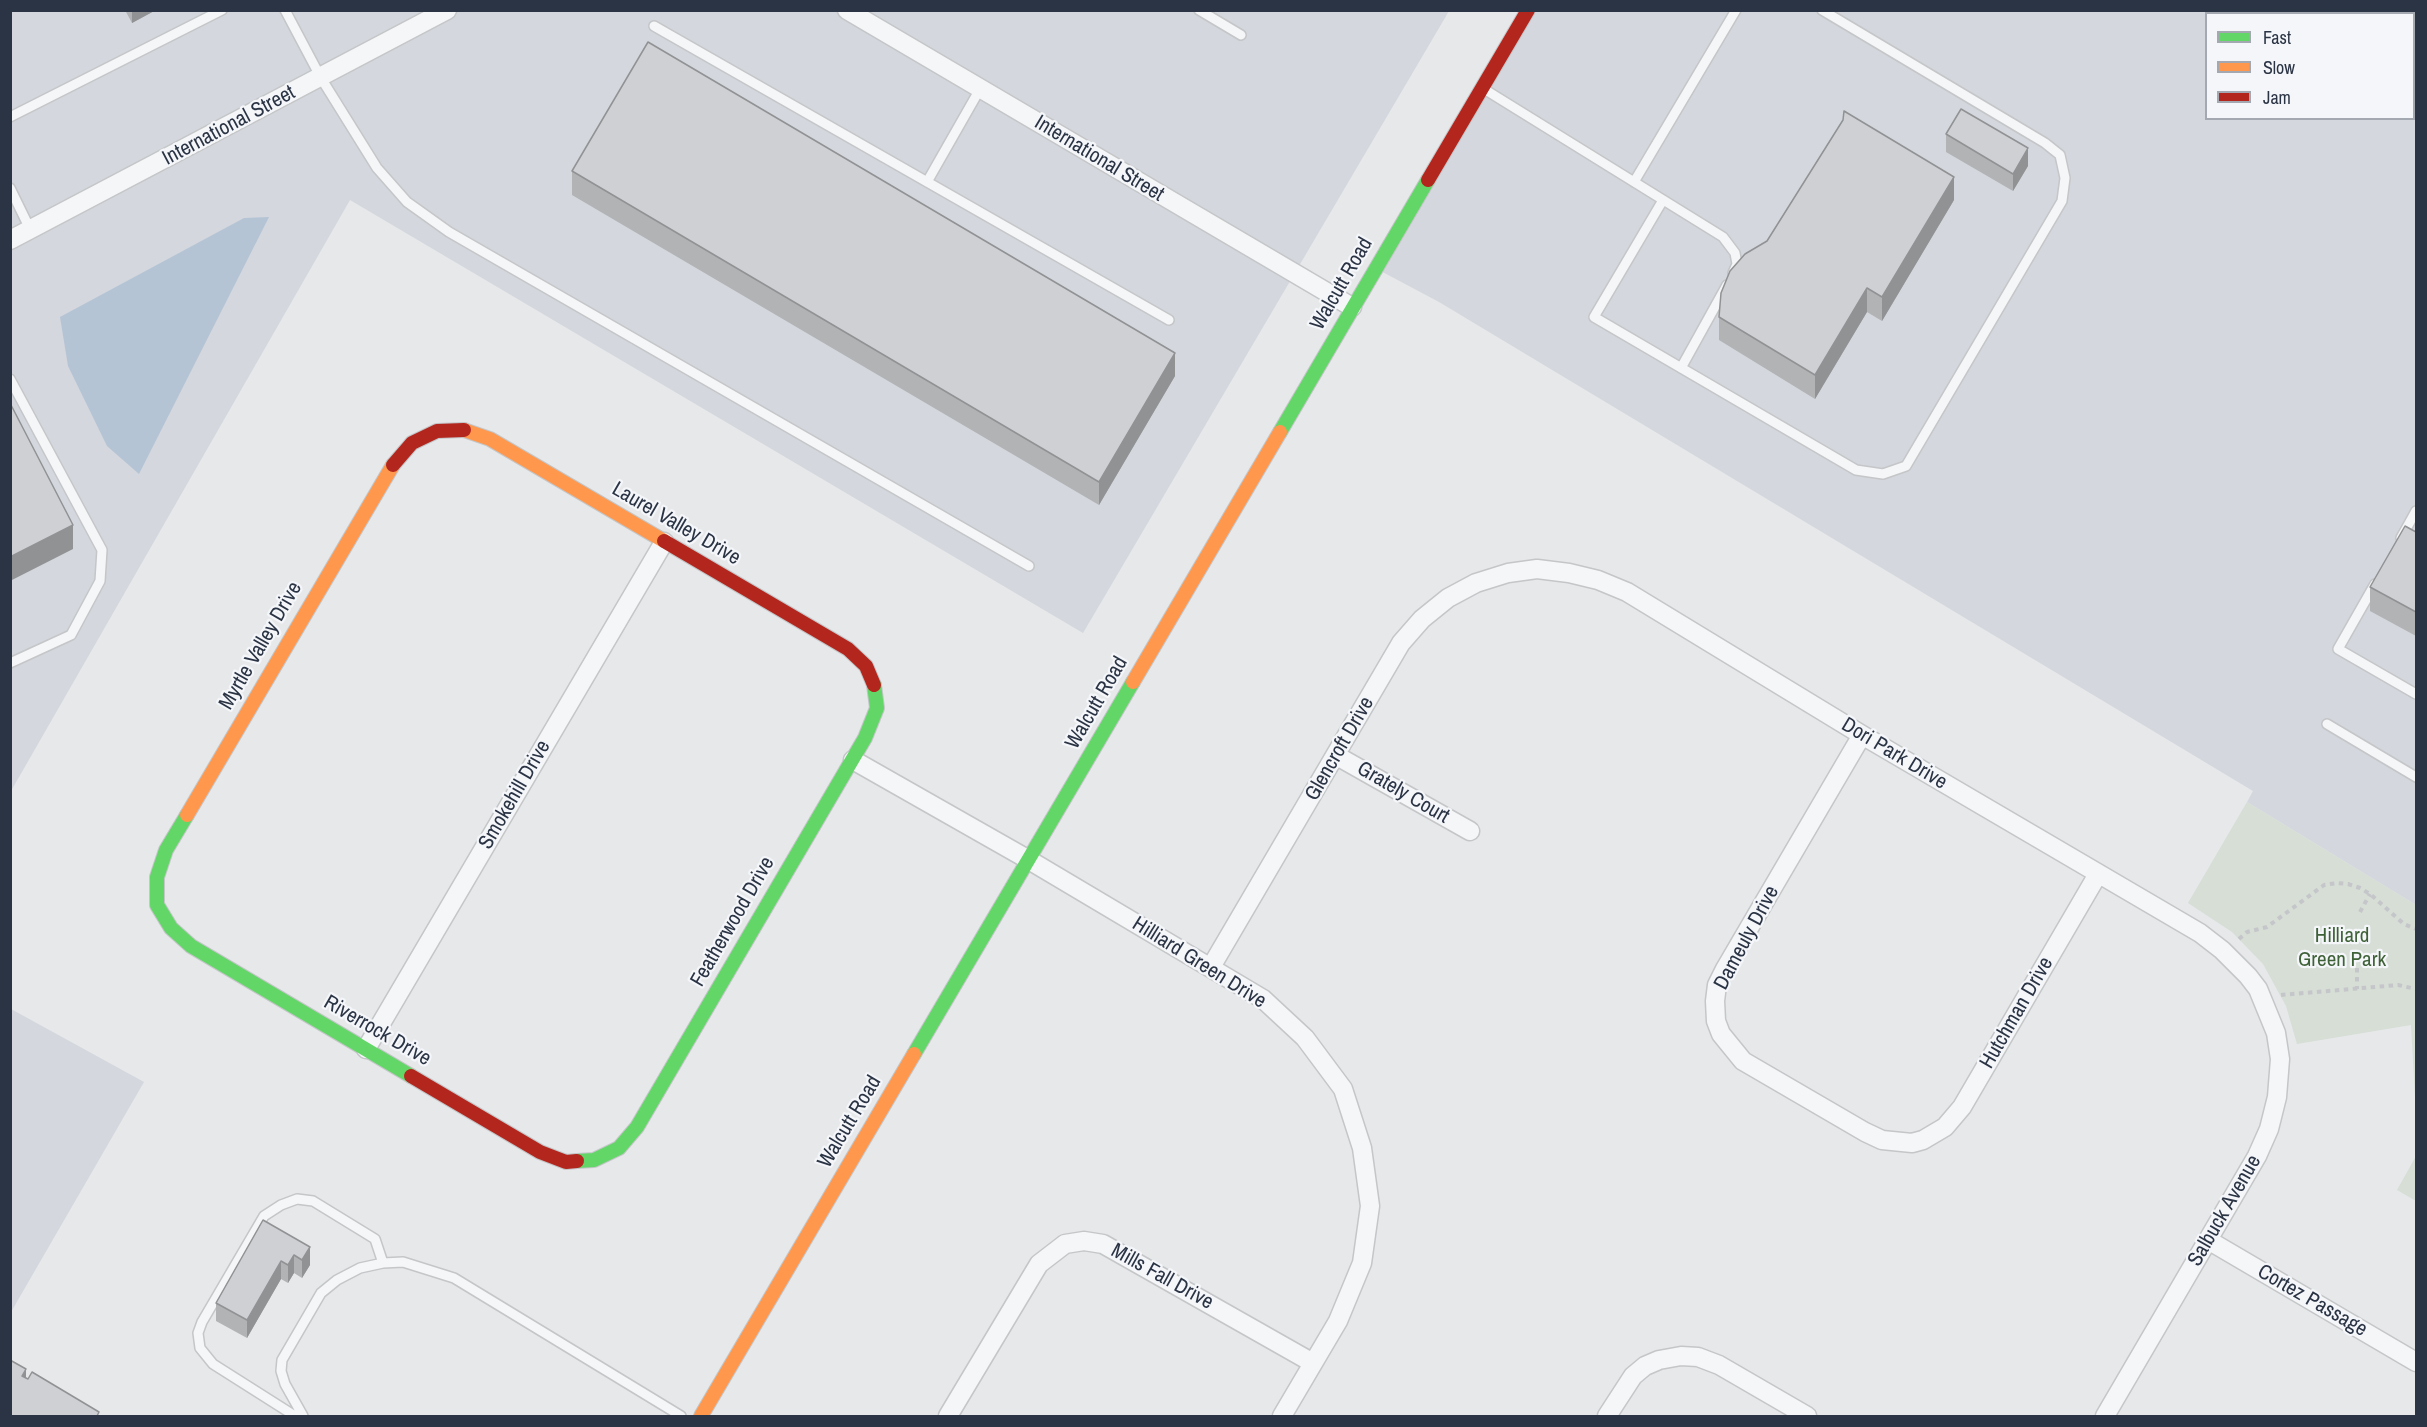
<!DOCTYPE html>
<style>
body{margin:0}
#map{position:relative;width:2427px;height:1427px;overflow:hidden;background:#e6e8ea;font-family:"Archivo Narrow",sans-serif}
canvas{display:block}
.frame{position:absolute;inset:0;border:12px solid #2b3445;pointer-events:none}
.legend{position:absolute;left:2205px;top:12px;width:210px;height:108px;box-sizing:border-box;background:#f4f6f9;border:2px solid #a4a8b1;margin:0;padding:8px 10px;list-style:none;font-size:18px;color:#2b3445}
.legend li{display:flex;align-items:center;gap:12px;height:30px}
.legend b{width:30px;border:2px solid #a4a8b1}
</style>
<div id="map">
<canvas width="2427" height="1427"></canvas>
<div class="frame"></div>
<ul class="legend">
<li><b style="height:8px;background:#63d668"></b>Fast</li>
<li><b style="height:8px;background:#ff974d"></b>Slow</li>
<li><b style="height:8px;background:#b3261e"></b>Jam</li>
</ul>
</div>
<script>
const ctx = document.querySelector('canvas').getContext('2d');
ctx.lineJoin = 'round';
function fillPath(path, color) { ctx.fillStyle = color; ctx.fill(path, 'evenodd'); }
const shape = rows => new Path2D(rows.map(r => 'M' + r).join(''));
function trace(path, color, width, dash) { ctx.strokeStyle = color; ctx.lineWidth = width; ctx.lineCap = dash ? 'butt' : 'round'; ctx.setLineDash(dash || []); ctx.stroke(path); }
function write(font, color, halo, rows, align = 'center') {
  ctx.font = font + ' "Archivo Narrow",sans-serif'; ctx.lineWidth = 4.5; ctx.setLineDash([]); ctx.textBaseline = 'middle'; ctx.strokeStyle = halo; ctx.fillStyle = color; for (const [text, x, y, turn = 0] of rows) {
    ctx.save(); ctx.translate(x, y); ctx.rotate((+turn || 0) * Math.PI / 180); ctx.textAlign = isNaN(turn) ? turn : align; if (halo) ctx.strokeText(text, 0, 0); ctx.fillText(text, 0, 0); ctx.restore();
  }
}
const built = shape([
 [11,11,1449,11,1083,633,350,200,11,791],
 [1528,11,2416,11,2416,905,2247,802,2253,791,1439,302,1375,268],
 [2206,14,2414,14,2414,118,2206,118],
 [11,1009,144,1082,11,1312]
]);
const green = shape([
 [2247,802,2416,905,2416,1115,2411,1025,2297,1044,2286,1006,2263,964,2232,932,2188,903],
 [2416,1156,2416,1201,2397,1190]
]);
const water = shape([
 [269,217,139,474,107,446,68,366,60,317,244,218]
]);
const path = shape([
 [2360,912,2370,894],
 [2239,939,2247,932,2267,927,2324,885,2337,883,2348,884,2360,888,2370,894,2404,924,2416,929],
 [2357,968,2357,989],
 [2281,995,2398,985,2416,989]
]);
const lane = shape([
 [285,10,321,78,377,168,407,202,449,232,1029,566],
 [1199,10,1241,35],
 [654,26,1169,320],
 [1484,89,1723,237,1735,253,1737,264,1733,273],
 [10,117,222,10],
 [927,182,980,89],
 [1634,182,1736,10],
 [10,188,30,229],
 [1663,200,1594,317,1856,470,1883,474,1906,466,2062,201,2065,178,2060,155,2045,143,1822,10],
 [1681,368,1727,285],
 [10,379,102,550,100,581,71,635,10,663],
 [2401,538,2416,511],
 [2375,584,2338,649,2416,694],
 [2327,724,2416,777],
 [295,1416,213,1364,200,1348,198,1333,202,1322,264,1216,281,1205,297,1199,313,1201,375,1239,383,1263],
 [303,1416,285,1384,281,1371,282,1360,321,1293,337,1280,360,1268,383,1263,403,1262,454,1278,681,1416]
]);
const street = shape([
 [847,10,1352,307],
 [10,240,447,10],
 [1862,735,1725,969,1717,985,1715,1001,1716,1021,1721,1034,1743,1061,1865,1132,1882,1140,1912,1143,1923,1140,1945,1127,1962,1107,2098,874],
 [1337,756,1470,831],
 [853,760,1029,860,1263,999,1305,1038,1343,1089,1362,1148,1370,1206,1362,1263,1338,1321,1282,1416],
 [1211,967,1401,643,1422,619,1448,598,1476,583,1508,573,1537,569,1569,573,1598,580,1627,592,1862,735,2200,933,2222,950,2248,976,2258,989,2276,1033,2280,1059,2277,1097,2269,1129,2257,1156,2105,1416],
 [366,1049,664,542],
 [2208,1240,2416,1362],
 [948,1416,1039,1264,1065,1244,1084,1241,1103,1244,1313,1363],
 [1607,1416,1633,1376,1645,1366,1659,1360,1681,1356,1698,1357,1719,1365,1807,1416]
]);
const fast = shape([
 [1280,432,1428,180],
 [187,815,166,850,157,877,157,905,171,928,191,946,411,1076],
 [914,1054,1133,682],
 [577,1161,594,1160,619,1148,637,1127,865,738,877,708,874,685]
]);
const slow = shape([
 [464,430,490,439,664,541],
 [1133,682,1280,432],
 [187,815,393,465],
 [701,1416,914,1054]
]);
const jam = shape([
 [1428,180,1528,10],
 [393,465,412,443,437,431,464,430],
 [664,541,848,649,866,666,874,685],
 [411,1076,540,1152,566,1162,577,1161]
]);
const wall = shape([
 [125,10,156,10,132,23],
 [1946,134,2028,166,2013,191,1946,152],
 [572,171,1175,376,1099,505,572,195],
 [1954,200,1882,321,1867,312,1815,399,1719,340,1719,317],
 [2416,532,2416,636,2370,611,2370,587],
 [263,1220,310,1265,302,1278,294,1273,288,1283,281,1279,247,1338,216,1321,216,1303]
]);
const shadedWall = shape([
 [132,10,156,10,132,23],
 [2028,148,2028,166,2013,191,2013,174],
 [1954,177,1954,200,1882,321,1882,297],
 [1867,288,1867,312,1815,399,1815,375],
 [1175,353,1175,376,1099,505,1099,482],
 [73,525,73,549,10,581,10,557],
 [310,1247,310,1265,302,1278,302,1260],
 [294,1255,294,1273,288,1283,288,1265],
 [281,1261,281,1279,247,1338,247,1320],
 [26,1369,26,1393,22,1376]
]);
const building = shape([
 [648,42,1175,353,1099,482,572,171,648,42],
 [1961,109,2028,148,2013,174,1946,134,1961,109],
 [1844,111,1954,177,1882,297,1867,288,1815,375,1719,317,1721,293,1730,271,1745,254,1767,241,1843,120,1844,111],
 [10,403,73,525,10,557,10,403],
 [2405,526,2416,532,2416,612,2370,587,2405,526],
 [263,1220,310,1247,302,1260,294,1255,288,1265,281,1261,247,1320,216,1303,263,1220],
 [10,1360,26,1369,22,1376,28,1379,32,1372,99,1412,97,1416,10,1416,10,1360]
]);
const streetNames = [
 ["International Street",229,126,-28],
 ["International Street",1099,159,31],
 ["Walcutt Road",1342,284,-60],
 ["Laurel Valley Drive",676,524,30],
 ["Myrtle Valley Drive",261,646,-60],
 ["Walcutt Road",1097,703,-60],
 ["Glencroft Drive",1340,749,-60],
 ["Dori Park Drive",1894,754,31],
 ["Grately Court",1403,793,30],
 ["Smokehill Drive",515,795,-60],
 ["Featherwood Drive",733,922,-60],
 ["Dameuly Drive",1747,938,-62],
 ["Hilliard Green Drive",1199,963,32],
 ["Hutchman Drive",2017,1013,-60],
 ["Riverrock Drive",377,1031,30],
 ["Walcutt Road",850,1122,-59],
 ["Salbuck Avenue",2225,1211,-60],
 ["Mills Fall Drive",1162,1277,29],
 ["Cortez Passage",2312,1301,30]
];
const parkNames = [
 ["Hilliard",2342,936],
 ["Green Park",2342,960]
];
fillPath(built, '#d4d7dd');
fillPath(green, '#d6ded6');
fillPath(water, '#b4c4d5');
trace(lane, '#c4c6c8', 12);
trace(street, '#c4c6c8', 21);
trace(fast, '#c4c6c8', 16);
trace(slow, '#c4c6c8', 16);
trace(jam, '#c4c6c8', 16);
trace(path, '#c5c6ca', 4, [4.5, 4.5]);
trace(lane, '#f5f6f7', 9);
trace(street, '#f5f6f7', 18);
trace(fast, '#63d668', 14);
trace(slow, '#ff974d', 14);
trace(jam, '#b3261e', 14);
fillPath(wall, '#b1b3b5');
fillPath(shadedWall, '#909294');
fillPath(building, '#ced0d3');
trace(building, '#909294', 1.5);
write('21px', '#2b3445', '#f4f6f9', streetNames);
write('21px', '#3f6138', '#f4f6f9', parkNames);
</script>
